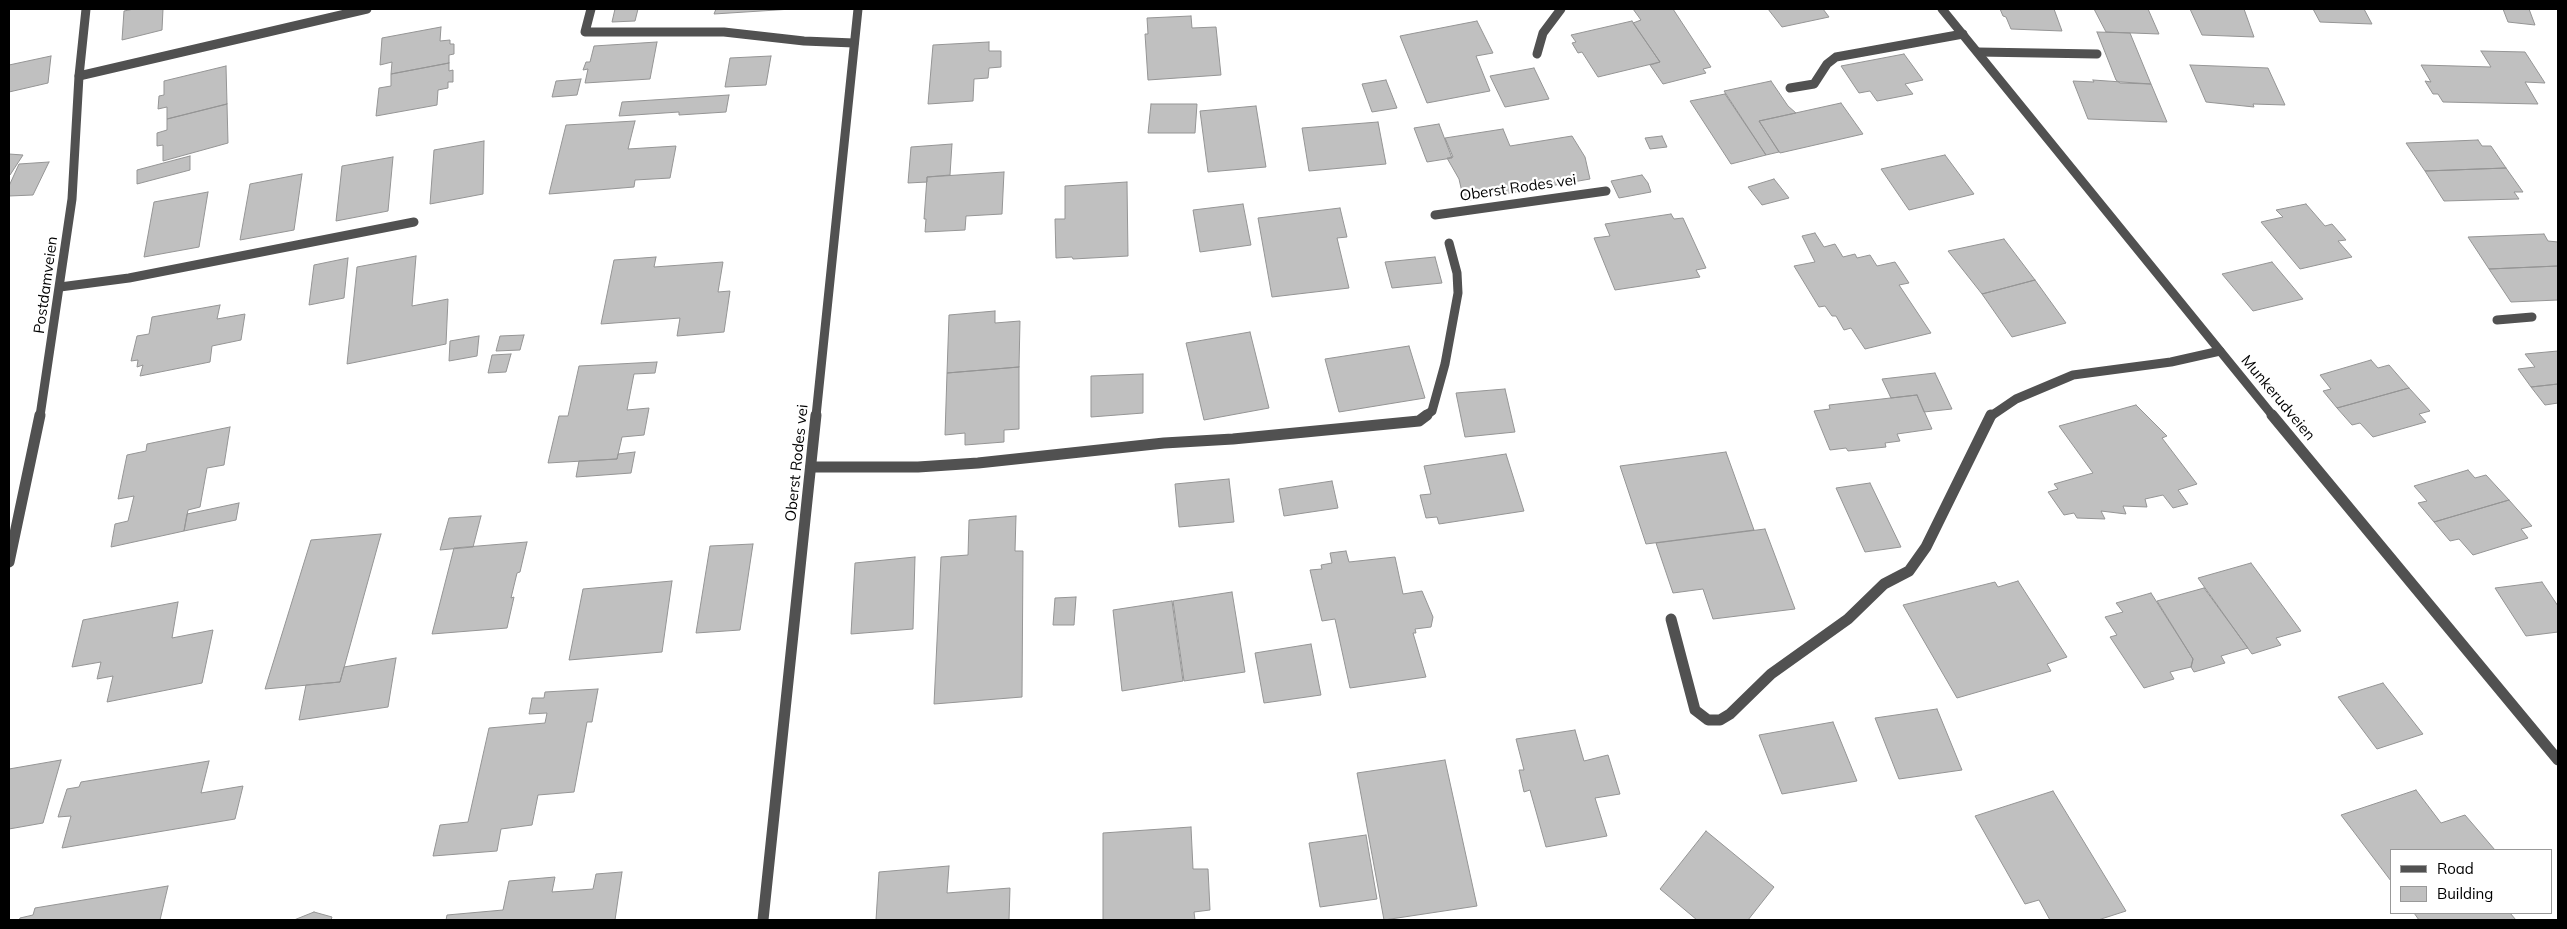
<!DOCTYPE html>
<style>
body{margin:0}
#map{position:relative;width:2567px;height:929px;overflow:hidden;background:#fff;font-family:Mulish,sans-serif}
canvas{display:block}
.frame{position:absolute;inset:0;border:10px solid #000;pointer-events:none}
.legend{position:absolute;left:2390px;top:849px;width:162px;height:65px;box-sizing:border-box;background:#fff;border:1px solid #999;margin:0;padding:6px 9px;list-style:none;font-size:15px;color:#000}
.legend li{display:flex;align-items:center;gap:10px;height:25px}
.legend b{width:25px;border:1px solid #999}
</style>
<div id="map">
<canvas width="2567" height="929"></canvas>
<div class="frame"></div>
<ul class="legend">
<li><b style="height:6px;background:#515151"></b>Road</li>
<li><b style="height:14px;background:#c0c0c0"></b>Building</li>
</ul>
</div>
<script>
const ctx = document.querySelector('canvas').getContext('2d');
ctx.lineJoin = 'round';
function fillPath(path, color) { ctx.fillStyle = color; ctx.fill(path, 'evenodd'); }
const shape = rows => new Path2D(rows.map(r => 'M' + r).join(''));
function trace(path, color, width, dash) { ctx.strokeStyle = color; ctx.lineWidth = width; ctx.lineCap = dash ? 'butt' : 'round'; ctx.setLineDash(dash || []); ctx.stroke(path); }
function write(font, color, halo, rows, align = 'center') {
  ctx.font = font + ' Mulish,sans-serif'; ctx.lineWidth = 4.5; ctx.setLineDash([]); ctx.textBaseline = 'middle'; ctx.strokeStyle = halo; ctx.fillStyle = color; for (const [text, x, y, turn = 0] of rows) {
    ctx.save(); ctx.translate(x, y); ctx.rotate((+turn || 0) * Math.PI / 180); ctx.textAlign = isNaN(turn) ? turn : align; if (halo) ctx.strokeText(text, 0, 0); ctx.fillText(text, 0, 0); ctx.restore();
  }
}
const building = shape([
 [134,9,163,9,162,30,122,40,124,11,134,9],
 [615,9,638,9,635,21,612,22,615,9],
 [716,9,792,9,714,14,716,9],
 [1633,9,1673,9,1711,67,1703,69,1706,73,1663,84,1650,65,1660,62,1633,23,1641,20,1633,9],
 [1768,9,1823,9,1829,17,1782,27,1768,9],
 [2000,9,2054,9,2062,31,2011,29,2006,17,2003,16,2000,9],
 [2094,9,2148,9,2159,34,2106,32,2094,9],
 [2190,9,2244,9,2254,37,2202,35,2190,9],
 [2313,9,2364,9,2372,24,2320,22,2313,9],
 [2503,9,2529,9,2535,25,2508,22,2503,9],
 [1191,16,1192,28,1216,27,1221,75,1148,80,1145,34,1148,34,1147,18,1191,16],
 [1477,21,1493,53,1476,56,1490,91,1427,103,1400,36,1477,21],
 [1632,21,1660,62,1598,77,1582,52,1578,53,1572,43,1576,42,1571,35,1632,21],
 [441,27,440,41,450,40,450,44,454,44,454,54,449,55,449,63,391,74,392,62,380,65,382,38,441,27],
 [2097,32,2130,33,2151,84,2120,83,2116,80,2097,32],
 [657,42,650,79,585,83,588,69,583,70,586,62,590,62,594,46,657,42],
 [989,42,989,51,1001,51,1001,67,989,68,988,78,974,79,973,101,928,104,933,45,989,42],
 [2481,51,2525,52,2545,83,2525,82,2538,104,2443,102,2438,94,2433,94,2425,81,2431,82,2421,65,2491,67,2481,51],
 [1904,54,1923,80,1905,84,1913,94,1877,101,1870,91,1859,93,1841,66,1904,54],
 [51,56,48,83,9,92,9,65,51,56],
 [771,56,766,85,725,87,730,58,771,56],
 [449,63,449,71,453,70,453,82,448,82,448,88,438,90,437,105,376,116,379,88,391,86,391,74,449,63],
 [2190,65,2268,68,2285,105,2253,104,2254,107,2206,102,2190,65],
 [226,66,227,104,167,119,167,107,158,109,159,96,164,95,164,81,226,66],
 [1534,68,1549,99,1505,107,1490,76,1534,68],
 [581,79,577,95,552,97,556,81,581,79],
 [1386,80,1397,108,1372,112,1362,84,1386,80],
 [2093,80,2151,84,2167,122,2088,119,2073,81,2094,82,2093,80],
 [1771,81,1788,106,1796,113,1759,121,1779,152,1766,155,1724,91,1771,81],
 [1725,94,1766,155,1731,164,1690,101,1725,94],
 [729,95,726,112,679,115,679,112,619,116,622,102,729,95],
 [1841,103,1863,134,1780,153,1759,121,1841,103],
 [227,104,228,143,163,161,163,145,157,146,157,133,167,130,167,119,227,104],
 [1151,104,1197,104,1195,133,1148,133,1151,104],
 [1256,106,1266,167,1208,172,1200,111,1256,106],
 [635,121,628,149,676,146,670,178,635,180,634,187,549,194,566,125,635,121],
 [1378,122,1386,164,1309,171,1302,128,1378,122],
 [1439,124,1452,158,1427,162,1414,128,1439,124],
 [1503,129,1510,146,1572,136,1585,157,1590,179,1464,201,1459,179,1447,158,1453,157,1445,138,1503,129],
 [1662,136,1667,147,1650,149,1645,138,1662,136],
 [2478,140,2482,146,2491,146,2506,168,2425,171,2406,143,2478,140],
 [484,141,483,194,430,204,434,150,484,141],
 [952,144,950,175,927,177,927,182,908,183,911,147,952,144],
 [9,154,23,155,10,175,9,175,9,154],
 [1945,155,1974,194,1909,210,1881,169,1945,155],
 [190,156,190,170,137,184,137,170,190,156],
 [393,157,388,211,336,221,342,166,393,157],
 [49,162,33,195,9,196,9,186,19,164,49,162],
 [2506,168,2523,192,2514,192,2519,199,2444,201,2425,171,2506,168],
 [1004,172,1002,214,966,216,965,230,925,232,926,219,924,219,927,177,1004,172],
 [302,174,294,230,240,240,250,184,302,174],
 [1642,175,1648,183,1651,192,1619,198,1611,181,1642,175],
 [1774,179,1789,198,1762,205,1748,187,1774,179],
 [1127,182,1128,256,1073,259,1072,257,1056,258,1055,219,1065,219,1065,186,1127,182],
 [208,192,199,247,144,257,154,202,208,192],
 [1243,204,1251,245,1200,252,1193,210,1243,204],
 [2306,204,2325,226,2332,224,2346,240,2338,241,2352,257,2300,269,2261,222,2283,217,2276,210,2306,204],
 [1340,208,1347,237,1337,238,1349,288,1272,297,1258,218,1340,208],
 [1671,214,1674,219,1683,218,1706,268,1696,270,1700,277,1615,290,1594,238,1610,236,1605,224,1671,214],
 [1815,233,1824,247,1835,244,1843,257,1855,254,1857,258,1870,255,1877,266,1895,262,1909,283,1899,285,1931,333,1865,349,1851,328,1844,330,1836,316,1832,316,1825,306,1819,307,1794,266,1815,262,1802,236,1815,233],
 [2544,234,2548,241,2558,242,2558,266,2489,269,2468,237,2544,234],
 [2004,239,2035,280,1982,294,1948,251,2004,239],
 [416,256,412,306,448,299,446,344,347,364,357,267,416,256],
 [656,257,654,267,723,262,718,292,730,291,724,332,677,336,680,318,601,324,614,260,656,257],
 [1435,257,1442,283,1392,288,1385,262,1435,257],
 [348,258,344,298,309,305,314,265,348,258],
 [2272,262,2303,299,2253,311,2222,274,2272,262],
 [2558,266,2558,300,2511,302,2489,269,2558,266],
 [2035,280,2066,323,2012,337,1982,294,2035,280],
 [220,305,217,319,245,314,241,340,212,346,210,362,140,376,143,365,137,367,138,360,131,361,137,336,149,334,152,317,220,305],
 [995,311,995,323,1020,321,1019,367,947,373,949,315,995,311],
 [1250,332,1269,408,1204,420,1186,343,1250,332],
 [524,335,520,350,496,351,500,336,524,335],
 [479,336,477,356,449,361,450,341,479,336],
 [1409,346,1425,398,1339,412,1325,359,1409,346],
 [2558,351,2558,384,2531,387,2518,369,2535,367,2525,354,2558,351],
 [511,354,506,372,488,373,492,355,511,354],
 [2371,360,2378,368,2389,365,2409,388,2337,408,2323,391,2331,389,2320,375,2371,360],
 [657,362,655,373,634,374,627,410,649,408,644,435,622,437,617,459,548,463,559,416,568,416,579,366,657,362],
 [1019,367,1019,429,1004,430,1004,442,965,445,965,433,945,435,947,373,1019,367],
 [1935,373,1952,409,1924,412,1917,395,1891,398,1882,379,1935,373],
 [1143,374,1143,413,1091,417,1091,376,1143,374],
 [2558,384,2558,403,2545,405,2531,387,2558,384],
 [2409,388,2430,411,2419,414,2426,422,2373,437,2360,423,2352,425,2337,408,2409,388],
 [1505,389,1515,432,1465,437,1456,393,1505,389],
 [1917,395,1932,429,1897,434,1900,441,1885,443,1886,447,1848,451,1846,448,1830,450,1814,411,1830,409,1829,405,1917,395],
 [2136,405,2167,436,2162,438,2197,484,2178,490,2188,504,2173,508,2163,495,2145,499,2147,507,2123,506,2126,514,2101,511,2105,519,2077,518,2074,513,2064,515,2048,492,2058,489,2054,484,2093,473,2059,426,2136,405],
 [230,427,224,465,207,468,200,507,188,510,184,531,111,547,115,524,128,521,134,496,118,499,127,455,146,451,147,444,230,427],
 [635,452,631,473,576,477,579,461,617,459,618,454,635,452],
 [1726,452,1754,530,1646,544,1620,466,1726,452],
 [1506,454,1524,511,1439,524,1437,517,1426,518,1420,495,1431,494,1424,466,1506,454],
 [2468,470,2475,478,2486,475,2509,500,2434,522,2418,503,2427,501,2414,486,2468,470],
 [1229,479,1234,522,1179,527,1175,484,1229,479],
 [1332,481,1338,508,1284,516,1279,489,1332,481],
 [1870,483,1901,547,1865,552,1836,488,1870,483],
 [2509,500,2532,526,2521,529,2528,538,2473,555,2459,539,2450,541,2434,522,2509,500],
 [239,503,236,520,184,531,187,514,239,503],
 [481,516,473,547,440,550,449,518,481,516],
 [1016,516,1015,551,1023,551,1022,697,934,704,941,557,968,555,969,520,1016,516],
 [1765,529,1795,609,1713,619,1703,589,1673,593,1656,543,1765,529],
 [381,534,340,682,265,689,311,540,381,534],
 [527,542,520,572,517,573,511,598,514,597,507,628,432,634,454,548,527,542],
 [753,544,740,630,696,633,710,546,753,544],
 [1346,551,1349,562,1395,557,1403,594,1422,591,1433,617,1431,627,1415,629,1416,633,1413,633,1426,677,1350,688,1335,619,1322,621,1310,570,1322,569,1321,565,1332,563,1330,553,1346,551],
 [915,557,913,629,851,634,855,563,915,557],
 [2251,563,2301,631,2276,638,2281,645,2252,654,2198,578,2251,563],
 [672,581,662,652,569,660,583,589,672,581],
 [2018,581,2067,657,2047,664,2051,671,1957,698,1903,605,1995,582,1998,587,2018,581],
 [2542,582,2558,606,2558,632,2526,636,2495,588,2542,582],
 [2204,588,2248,648,2221,656,2225,663,2194,672,2191,667,2193,659,2157,601,2204,588],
 [1232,592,1245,672,1184,681,1173,601,1232,592],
 [2151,593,2193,659,2191,667,2170,672,2174,679,2144,688,2110,637,2117,635,2105,617,2123,612,2116,603,2151,593],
 [1076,597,1074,625,1053,625,1055,598,1076,597],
 [1172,601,1183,681,1122,691,1113,610,1172,601],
 [178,602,172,638,213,630,202,683,107,702,113,676,97,679,101,662,72,667,83,620,178,602],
 [1311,644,1321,695,1264,703,1255,653,1311,644],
 [396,658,388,707,299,720,306,685,340,682,344,667,396,658],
 [2383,683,2423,734,2377,749,2338,697,2383,683],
 [598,689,592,722,587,722,574,792,538,795,532,825,501,829,497,851,433,856,440,825,468,822,489,728,545,723,547,713,529,714,532,698,544,698,545,692,598,689],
 [1937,709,1962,770,1899,779,1875,718,1937,709],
 [1833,722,1857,781,1782,794,1759,735,1833,722],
 [1575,730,1584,761,1608,755,1620,794,1595,798,1607,836,1546,847,1530,790,1524,792,1519,770,1524,770,1516,739,1575,730],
 [61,760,43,823,9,829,9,769,61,760],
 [1445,760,1477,906,1384,920,1357,773,1445,760],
 [209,761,201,793,243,786,235,819,62,848,71,816,58,817,67,789,79,787,81,782,209,761],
 [2416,790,2441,823,2465,815,2495,850,2391,850,2391,881,2341,815,2416,790],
 [2053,791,2126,911,2098,920,2050,920,2039,900,2025,904,1975,816,2053,791],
 [1191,827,1193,869,1208,869,1210,910,1194,912,1195,920,1103,920,1103,833,1191,827],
 [1706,831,1774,887,1748,920,1697,920,1660,889,1706,831],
 [1366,835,1377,899,1320,907,1309,843,1366,835],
 [949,866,947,893,1010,888,1009,920,876,920,879,872,949,866],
 [622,872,615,920,446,920,447,915,503,910,509,881,555,877,552,892,593,889,596,874,622,872],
 [168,886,160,920,19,920,20,918,33,915,35,908,168,886],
 [314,912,332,917,331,920,294,920,314,912],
 [2414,913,2510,913,2516,920,2419,920,2414,913]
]);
const serviceFar1 = shape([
 [591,9,585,32,724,32,804,41,854,43],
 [1978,52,2097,54],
 [1537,54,1543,33,1561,9],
 [79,76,367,9],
 [1790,88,1814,84,1827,64,1836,57,1963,34],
 [1435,215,1606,191],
 [60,287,129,278,414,222],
 [2497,320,2532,317],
 [1425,416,1432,411,1445,364,1458,293,1457,273,1449,243],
 [1991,416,2016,399,2073,375,2171,362,2220,351]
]);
const service = shape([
 [811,467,918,467,978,463,1164,443,1233,439,1419,421,1427,415],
 [1671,619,1695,710,1708,720,1720,720,1730,714,1771,674,1848,619,1884,584,1909,571,1926,547,1991,415]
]);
const minorFar1 = shape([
 [1942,9,2273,416],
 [40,416,72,199,79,76,86,9]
]);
const minor = shape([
 [2272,415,2558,760],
 [9,562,40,415]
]);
const tertiaryFar1 = shape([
 [816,416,858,9]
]);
const tertiary = shape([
 [763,920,816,415]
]);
const streetNames = [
 ["Oberst Rodes vei",1518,188,-8],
 ["Postdamveien",46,285,-82],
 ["Munkerudveien",2278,398,50],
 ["Oberst Rodes vei",797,463,-84]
];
fillPath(building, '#c0c0c0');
trace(building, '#959595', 1);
trace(serviceFar1, '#515151', 9);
trace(service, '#515151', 11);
trace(minorFar1, '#515151', 9);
trace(minor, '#515151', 11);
trace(tertiaryFar1, '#515151', 9);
trace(tertiary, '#515151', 11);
write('15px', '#000', '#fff', streetNames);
</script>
